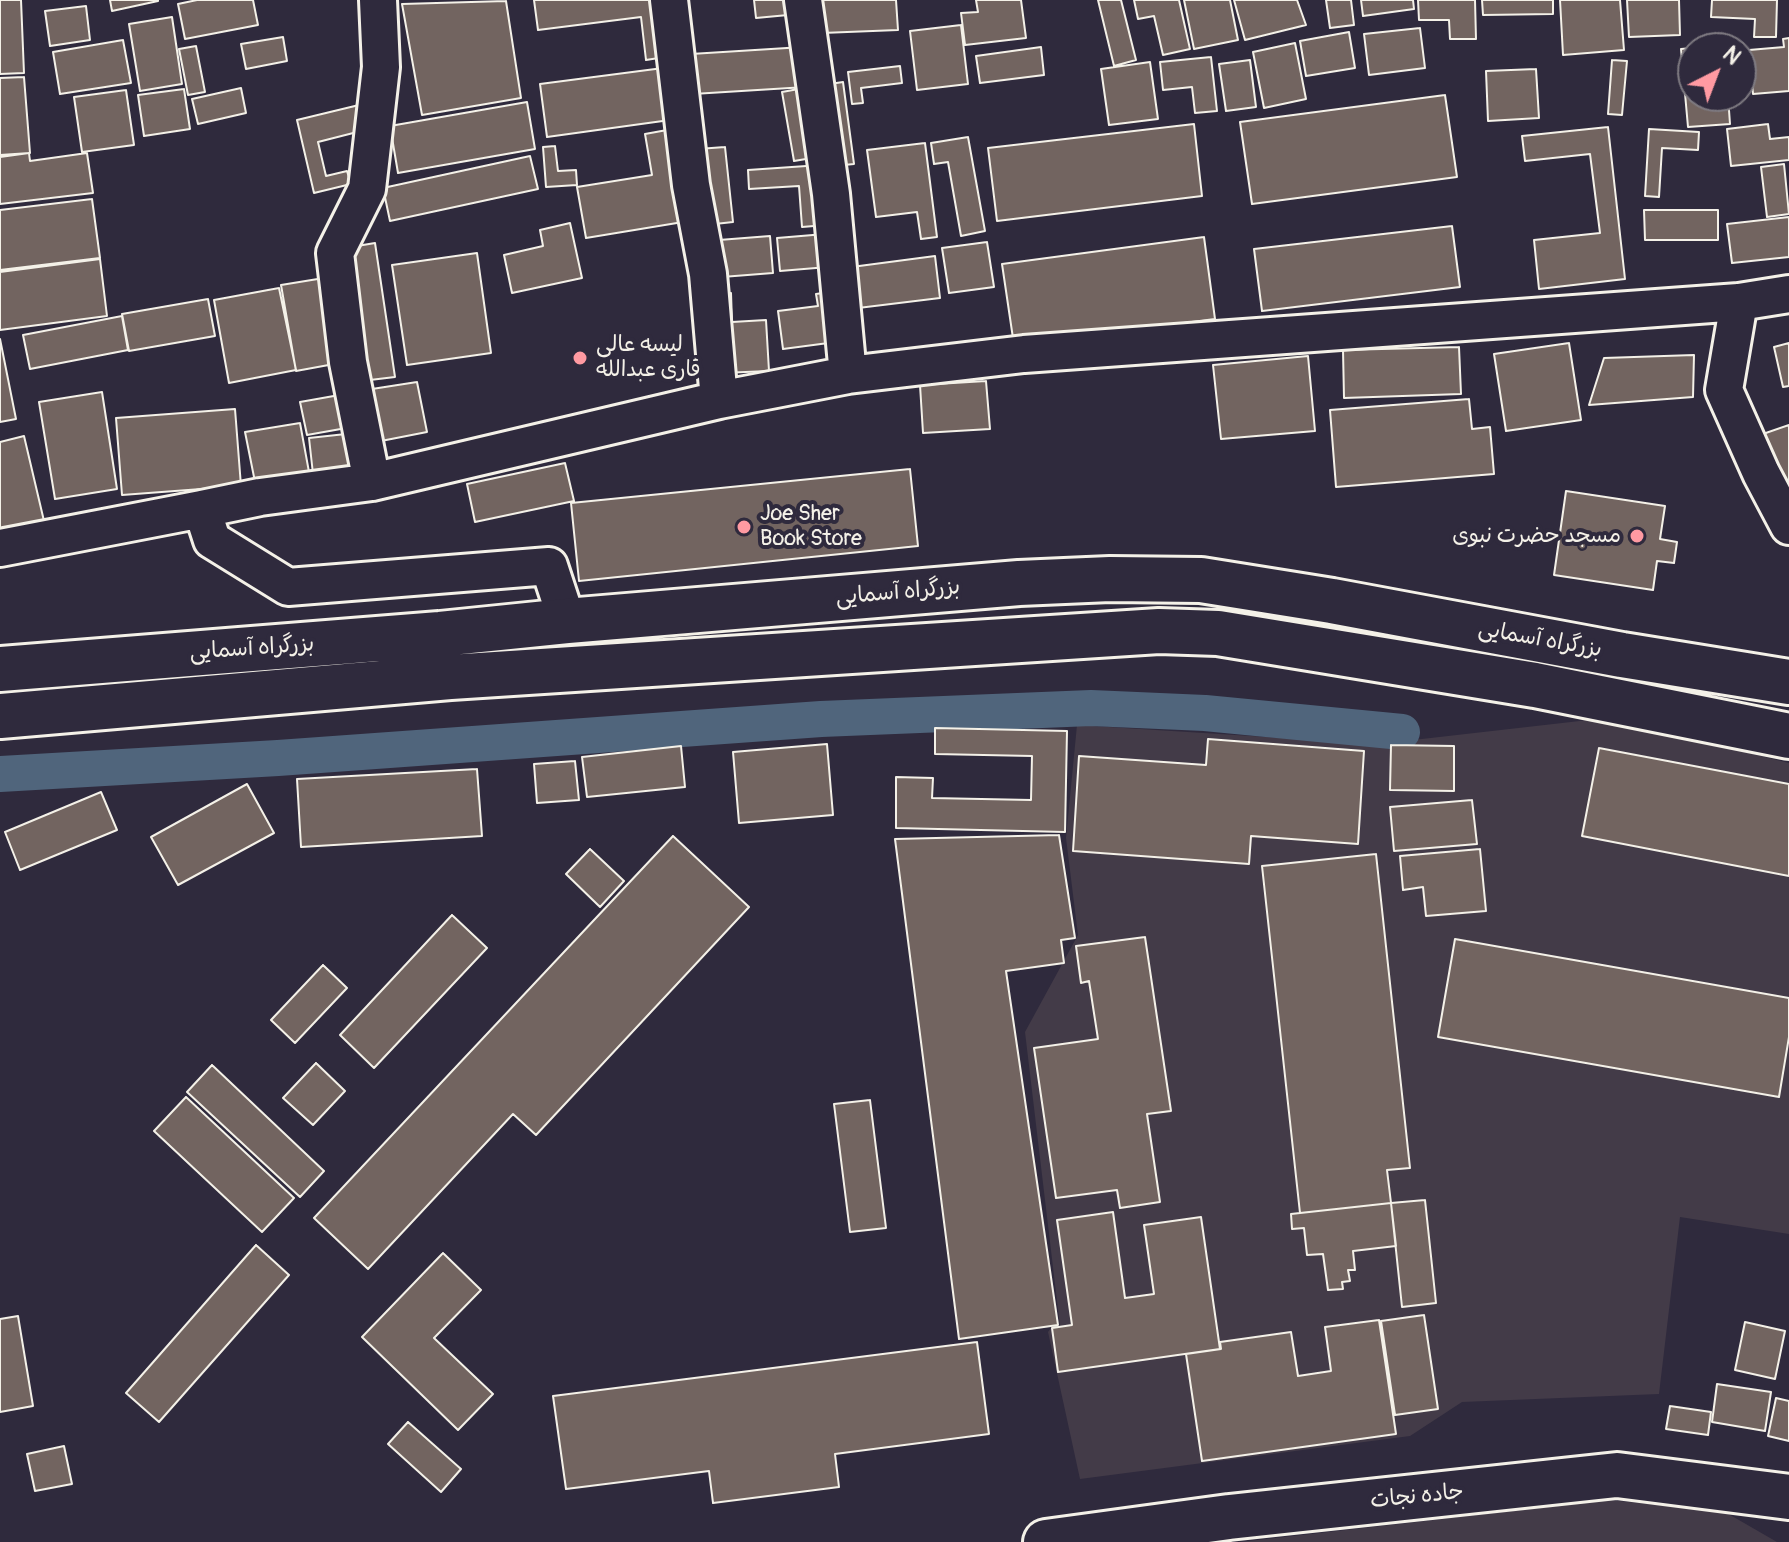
<!DOCTYPE html>
<meta charset="utf-8">
<style>
body{margin:0}
#map{position:relative;width:1789px;height:1542px;overflow:hidden;background:#2f2a3d;font-family:Pangolin,sans-serif}
canvas{display:block}
.north{position:absolute;left:1677px;top:32px;width:80px;height:80px;box-sizing:border-box;background:#2f2a3d;border:2px solid #7e7a81;border-radius:50%;rotate:42deg;font-size:22px;font-weight:700;line-height:32px;text-align:center;color:#f4f1e8}
.north::after{content:'';display:block;margin:auto;width:28px;height:36px;background:#ff9aa2;clip-path:polygon(50% 0,100% 100%,50% 72%,0 100%)}
</style>
<div id="map">
<canvas width="1789" height="1542"></canvas>
<div class="north">N</div>
</div>
<script>
const ctx = document.querySelector('canvas').getContext('2d');
ctx.lineJoin = 'round';
function fillPath(path, color) { ctx.fillStyle = color; ctx.fill(path, 'evenodd'); }
const shape = rows => new Path2D(rows.map(r => 'M' + r).join(''));
function trace(path, color, width, dash) { ctx.strokeStyle = color; ctx.lineWidth = width; ctx.lineCap = dash ? 'butt' : 'round'; ctx.setLineDash(dash || []); ctx.stroke(path); }
function write(font, color, halo, rows, align = 'center') {
  ctx.font = font + ' Pangolin,"Playpen Sans Arabic",sans-serif'; ctx.lineWidth = 8; ctx.setLineDash([]); ctx.textBaseline = 'middle'; ctx.strokeStyle = halo; ctx.fillStyle = color; for (const [text, x, y, turn = 0] of rows) {
    ctx.save(); ctx.translate(x, y); ctx.rotate((+turn || 0) * Math.PI / 180); ctx.textAlign = isNaN(turn) ? turn : align; if (halo) ctx.strokeText(text, 0, 0); ctx.fillText(text, 0, 0); ctx.restore();
  }
}
const built = shape([
 [1606,718,1789,763,1789,1234,1680,1217,1659,1394,1462,1402,1410,1436,1080,1479,1048,1332,1051,1328,1060,1326,1025,1032,1078,935,1066,838,1077,725,1378,744],
 [1610,1500,1725,1512,1777,1542,1240,1542]
]);
const canal = shape([
 [0,774,278,758,821,719,1091,708,1205,713,1402,732]
]);
const building = shape([
 [0,0,21,0,24,73,0,74,0,0],
 [110,0,158,0,158,1,112,11,110,0],
 [197,0,253,0,258,25,185,39,178,4,197,0],
 [534,0,658,0,665,57,646,60,641,17,538,30,534,0],
 [754,0,787,0,788,15,756,18,754,0],
 [820,0,896,0,898,30,822,33,820,0],
 [976,0,1021,0,1026,38,965,45,961,13,978,12,976,0],
 [1098,0,1121,0,1136,60,1114,66,1098,0],
 [1134,0,1179,0,1190,49,1163,55,1154,16,1138,19,1134,0],
 [1184,0,1230,0,1238,40,1194,49,1184,0],
 [1234,0,1297,0,1306,25,1245,40,1234,0],
 [1326,0,1351,0,1354,25,1330,28,1326,0],
 [1361,0,1413,0,1414,9,1363,16,1361,0],
 [1418,0,1475,0,1476,39,1450,39,1449,20,1419,20,1418,0],
 [1482,0,1553,0,1553,14,1483,15,1482,0],
 [1560,0,1620,0,1624,50,1563,55,1560,0],
 [1627,0,1679,0,1680,35,1629,37,1627,0],
 [1712,0,1777,0,1776,37,1754,37,1755,19,1711,17,1712,0],
 [506,1,521,98,422,115,402,4,506,1],
 [86,6,90,40,50,46,45,11,86,6],
 [172,17,182,84,140,91,129,24,172,17],
 [961,25,968,84,917,90,910,31,961,25],
 [1420,28,1425,68,1369,75,1364,34,1420,28],
 [1349,32,1355,68,1306,76,1300,41,1349,32],
 [283,37,287,61,246,69,241,44,283,37],
 [1789,38,1789,91,1753,94,1749,50,1784,47,1783,39,1789,38],
 [123,40,131,83,60,94,53,52,123,40],
 [1295,43,1306,99,1264,108,1253,52,1295,43],
 [196,46,205,92,188,95,179,49,196,46],
 [803,47,806,87,693,94,691,54,803,47],
 [1041,47,1044,75,980,83,976,56,1041,47],
 [1693,48,1693,96,1728,96,1730,124,1688,127,1681,49,1693,48],
 [1211,57,1217,111,1195,113,1192,87,1163,90,1160,62,1211,57],
 [1250,60,1256,107,1226,111,1219,64,1250,60],
 [1612,60,1627,61,1622,115,1608,114,1612,60],
 [1150,62,1158,119,1109,125,1101,69,1150,62],
 [900,66,902,83,861,88,863,103,852,104,848,72,900,66],
 [663,68,670,120,547,137,540,84,663,68],
 [1536,69,1539,118,1488,121,1486,71,1536,69],
 [24,77,30,153,0,155,0,78,24,77],
 [843,82,854,164,834,166,823,85,843,82],
 [241,88,246,113,198,124,192,99,241,88],
 [804,88,818,157,794,161,782,92,804,88],
 [184,89,190,129,144,136,138,95,184,89],
 [126,90,134,145,82,152,74,97,126,90],
 [1445,95,1457,177,1252,204,1240,122,1445,95],
 [527,102,535,149,398,173,390,126,527,102],
 [359,105,365,130,318,142,326,176,347,171,351,184,314,193,297,120,359,105],
 [1194,124,1202,196,997,221,988,148,1194,124],
 [1768,124,1770,139,1789,137,1789,160,1731,166,1727,129,1768,124],
 [1608,127,1625,279,1539,289,1534,240,1600,233,1590,154,1525,161,1522,136,1608,127],
 [1649,129,1699,132,1698,150,1662,148,1659,197,1645,196,1649,129],
 [667,130,683,222,586,238,577,187,652,175,645,134,667,130],
 [968,137,985,231,961,236,948,162,934,164,931,143,968,137],
 [925,143,937,237,921,239,917,212,876,217,867,150,925,143],
 [555,146,558,171,576,170,577,185,546,187,543,147,555,146],
 [725,147,733,222,706,225,698,149,725,147],
 [29,153,30,161,87,153,93,193,0,204,0,157,29,153],
 [530,156,538,189,390,221,383,188,530,156],
 [1784,164,1789,214,1767,217,1761,167,1784,164],
 [821,165,826,225,802,227,799,186,749,189,748,170,821,165],
 [92,199,100,258,0,270,0,210,92,199],
 [1644,210,1718,210,1718,240,1645,240,1644,210],
 [1789,217,1789,257,1732,263,1727,224,1789,217],
 [570,223,582,278,512,293,504,255,543,246,540,230,570,223],
 [1452,226,1460,287,1262,311,1254,249,1452,226],
 [825,234,828,267,780,271,777,238,825,234],
 [770,236,773,273,722,277,719,240,770,236],
 [1204,237,1215,319,1014,345,1002,264,1204,237],
 [987,242,994,287,949,293,942,248,987,242],
 [375,243,395,377,370,380,351,247,375,243],
 [477,253,491,353,407,365,392,265,477,253],
 [935,256,940,298,850,309,844,268,935,256],
 [100,259,107,316,0,330,0,272,100,259],
 [330,277,345,362,296,371,281,285,330,277],
 [279,288,296,370,229,383,214,300,279,288],
 [829,292,836,342,783,349,778,311,818,306,816,294,829,292],
 [731,293,732,322,766,320,769,371,722,373,718,294,731,293],
 [208,299,215,336,129,351,122,314,208,299],
 [122,316,128,350,30,369,23,335,122,316],
 [0,339,16,419,0,422,0,339],
 [1569,343,1581,420,1506,431,1494,354,1569,343],
 [1789,343,1789,386,1783,387,1774,347,1789,343],
 [1459,347,1461,394,1344,398,1343,350,1459,347],
 [1694,355,1693,397,1589,405,1604,358,1694,355],
 [1308,356,1315,431,1221,439,1213,365,1308,356],
 [986,381,990,429,923,433,920,385,986,381],
 [417,382,427,432,381,441,372,389,417,382],
 [102,392,117,489,55,499,39,402,102,392],
 [345,394,352,427,307,435,300,402,345,394],
 [1469,399,1472,429,1490,427,1494,474,1336,487,1330,410,1469,399],
 [235,409,241,486,122,495,116,418,235,409],
 [300,423,309,472,255,482,245,432,300,423],
 [1789,425,1789,492,1760,435,1789,425],
 [355,433,359,469,313,474,309,438,355,433],
 [24,436,44,521,0,531,0,442,24,436],
 [565,463,574,501,475,522,467,484,565,463],
 [910,469,918,546,579,581,571,503,910,469],
 [1566,491,1665,506,1660,539,1677,542,1674,563,1657,561,1653,590,1554,575,1566,491],
 [935,728,1067,731,1065,832,896,828,896,777,933,778,932,798,1031,800,1032,756,935,754,935,728],
 [1208,739,1364,751,1358,844,1251,836,1249,864,1073,851,1079,756,1206,765,1208,739],
 [827,744,833,815,739,823,733,752,827,744],
 [1391,745,1454,746,1454,791,1390,790,1391,745],
 [681,746,685,787,587,797,582,757,681,746],
 [1599,748,1789,784,1789,876,1582,836,1599,748],
 [575,761,579,800,537,803,534,764,575,761],
 [477,769,482,836,301,847,297,779,477,769],
 [247,784,274,833,178,885,151,837,247,784],
 [101,792,117,830,20,870,5,832,101,792],
 [1472,800,1477,844,1394,851,1390,807,1472,800],
 [1059,835,1075,938,1061,940,1064,963,1006,971,1058,1325,959,1339,895,839,1059,835],
 [673,836,749,907,536,1135,513,1114,368,1269,314,1218,673,836],
 [590,849,624,881,600,907,566,874,590,849],
 [1480,849,1486,911,1426,916,1423,887,1403,890,1400,856,1480,849],
 [1376,854,1410,1168,1387,1170,1391,1203,1300,1213,1262,866,1376,854],
 [452,915,487,948,374,1068,340,1035,452,915],
 [1145,937,1171,1111,1147,1114,1160,1202,1120,1208,1117,1190,1056,1198,1034,1048,1098,1039,1089,981,1081,983,1076,946,1145,937],
 [1455,939,1789,998,1789,1037,1779,1097,1438,1037,1455,939],
 [323,965,347,988,295,1043,271,1020,323,965],
 [316,1063,345,1091,313,1125,283,1098,316,1063],
 [212,1065,324,1171,300,1197,187,1092,212,1065],
 [186,1097,294,1198,262,1232,154,1131,186,1097],
 [870,1100,886,1228,850,1232,834,1104,870,1100],
 [1425,1200,1436,1303,1402,1307,1391,1203,1425,1200],
 [1391,1203,1396,1246,1353,1251,1355,1270,1348,1270,1350,1281,1342,1282,1343,1289,1328,1290,1323,1254,1307,1255,1304,1228,1292,1229,1291,1214,1391,1203],
 [1113,1212,1125,1298,1154,1294,1144,1225,1201,1217,1220,1349,1058,1372,1052,1328,1072,1325,1057,1220,1113,1212],
 [256,1245,289,1275,159,1422,126,1393,256,1245],
 [443,1253,481,1290,434,1338,493,1394,458,1430,362,1337,443,1253],
 [1424,1315,1438,1409,1395,1415,1381,1321,1424,1315],
 [18,1316,33,1406,0,1412,0,1319,18,1316],
 [1379,1320,1396,1434,1202,1461,1186,1354,1221,1349,1220,1342,1291,1332,1298,1376,1331,1371,1325,1327,1379,1320],
 [1745,1322,1785,1331,1775,1379,1735,1370,1745,1322],
 [977,1342,989,1434,835,1454,839,1487,713,1503,709,1471,566,1489,553,1396,977,1342],
 [1717,1384,1771,1392,1765,1431,1712,1422,1717,1384],
 [1776,1398,1789,1401,1789,1441,1768,1436,1776,1398],
 [1670,1406,1711,1412,1708,1435,1666,1429,1670,1406],
 [408,1422,461,1469,441,1492,388,1444,408,1422],
 [64,1446,72,1484,35,1491,27,1454,64,1446]
]);
const minor = shape([
 [669,0,691,185,708,274,719,400],
 [803,0,831,194,848,375],
 [1739,302,1724,390,1761,473,1789,526],
 [372,482,348,362,335,253,367,189,381,67,378,0],
 [0,548,202,509],
 [567,621,549,566,288,587,212,540,202,509,260,497,372,482,719,400,848,375,1024,354,1739,302,1789,294]
]);
const secondary = shape([
 [1046,1542,1229,1517,1617,1475,1789,1497]
]);
const trunk = shape([
 [0,669,440,634,567,621,1019,583,1110,579,1201,580,1332,601,1622,655,1789,682],
 [0,716,450,677,1159,631,1218,633,1535,685,1789,736]
]);
const markers = [
 [580,358,8,"#ff9aa2"],
 [744,527,8,"#ff9aa2"],
 [1637,536,8,"#ff9aa2"]
];
const poiNames = [
 ["لیسه عالی",596,345],
 ["قاری عبدالله",596,370],
 ["Joe Sher",760,514],
 ["Book Store",760,539],
 ["مسجد حضرت نبوی",1621,536,"right"]
];
const streetNames = [
 ["بزرگراه آسمایی",898,593,-5],
 ["بزرگراه آسمایی",1540,640,10],
 ["بزرگراه آسمایی",252,649,-4],
 ["جاده نجات",1417,1497,-6]
];
fillPath(built, '#433b48');
trace(canal, '#50657c', 36);
fillPath(building, '#726460');
trace(building, '#f4f1e8', 2);
trace(minor, '#f4f1e8', 42);
trace(secondary, '#f4f1e8', 50);
trace(trunk, '#f4f1e8', 50);
trace(minor, '#2f2a3d', 36);
trace(secondary, '#2f2a3d', 44);
trace(trunk, '#2f2a3d', 44);
for (const [x, y, r, color] of markers) { const dot = new Path2D(); dot.arc(x, y, r, 0, 2 * Math.PI); ctx.fillStyle = color; ctx.fill(dot); trace(dot, '#2f2a3d', 3); }
write('22px', '#f4f1e8', '#2f2a3d', poiNames, 'left');
write('22px', '#f4f1e8', '#2f2a3d', streetNames);
</script>
